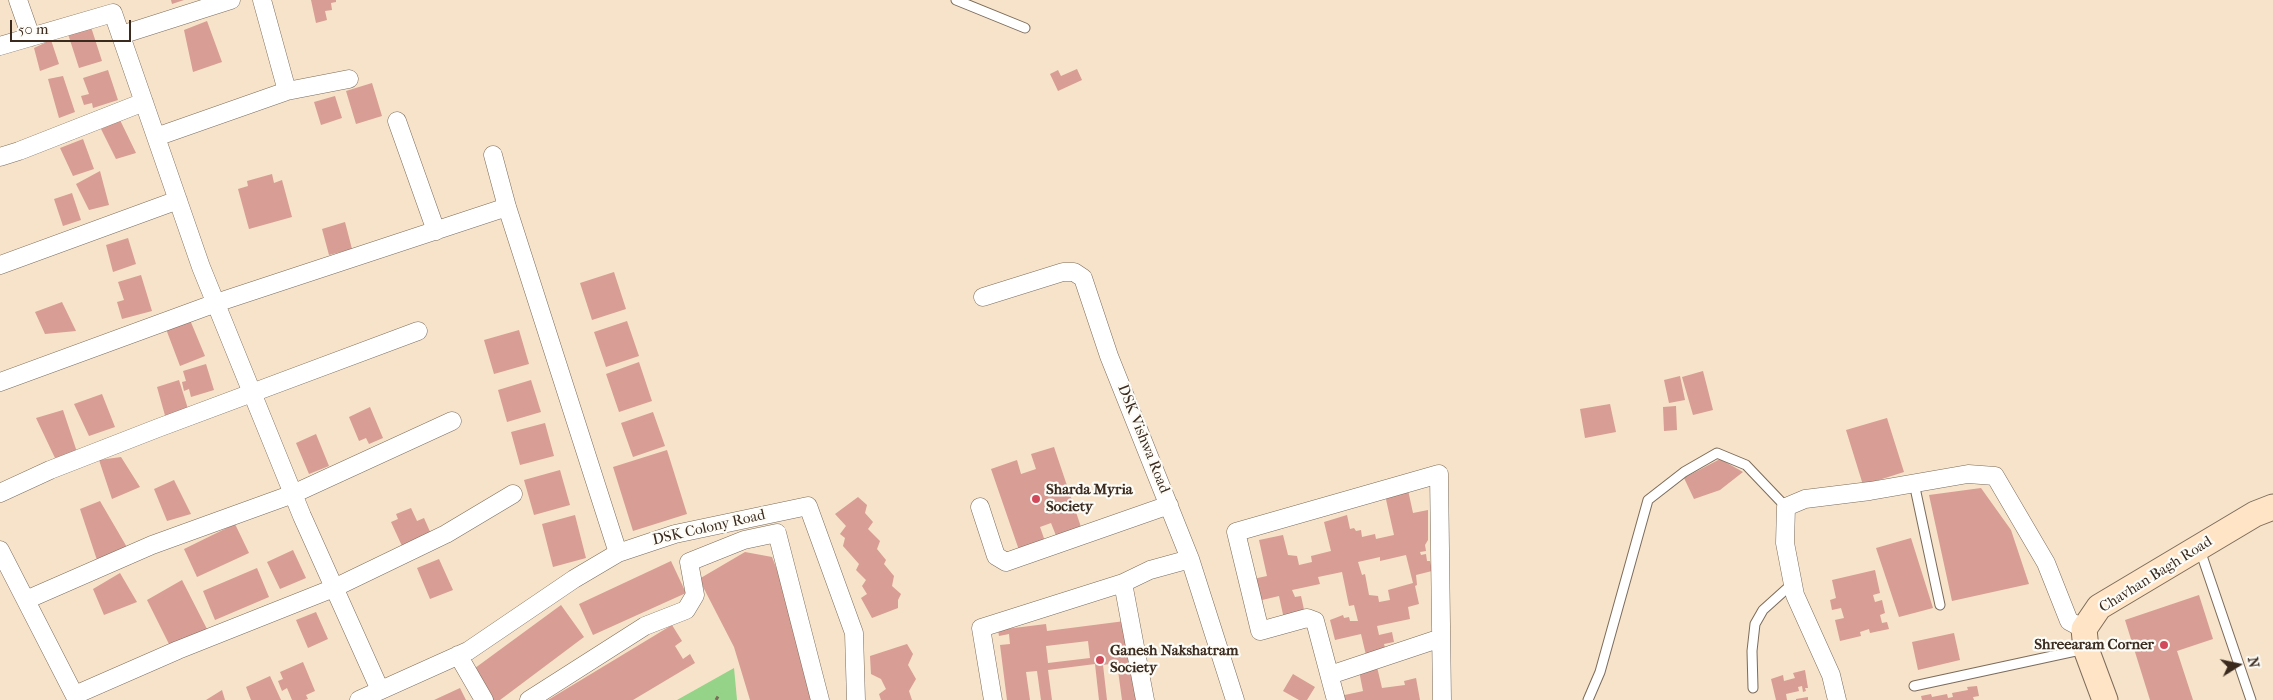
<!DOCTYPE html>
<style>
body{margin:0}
#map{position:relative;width:2273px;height:700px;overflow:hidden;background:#f6e3ca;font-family:"IM FELL French Canon",serif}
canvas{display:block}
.north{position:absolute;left:2213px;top:640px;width:50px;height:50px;-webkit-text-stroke:4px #fdfcf7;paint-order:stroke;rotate:80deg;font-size:14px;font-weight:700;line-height:20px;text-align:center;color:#3b2a1e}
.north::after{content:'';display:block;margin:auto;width:18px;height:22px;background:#3b2a1e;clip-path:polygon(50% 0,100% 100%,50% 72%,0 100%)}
.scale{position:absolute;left:10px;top:20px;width:121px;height:22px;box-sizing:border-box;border:2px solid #3b2a1e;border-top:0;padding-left:6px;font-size:15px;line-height:18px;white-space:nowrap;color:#3b2a1e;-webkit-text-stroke:4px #fdfcf7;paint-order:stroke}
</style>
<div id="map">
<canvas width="2273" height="700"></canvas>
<div class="north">N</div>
<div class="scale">50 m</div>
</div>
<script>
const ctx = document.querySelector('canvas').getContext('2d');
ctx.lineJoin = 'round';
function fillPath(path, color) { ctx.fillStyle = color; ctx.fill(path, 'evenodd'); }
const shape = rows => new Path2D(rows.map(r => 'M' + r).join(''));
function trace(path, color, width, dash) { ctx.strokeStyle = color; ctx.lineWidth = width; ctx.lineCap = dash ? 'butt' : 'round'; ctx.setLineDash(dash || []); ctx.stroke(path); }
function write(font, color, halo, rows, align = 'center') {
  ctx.font = font + ' "IM FELL French Canon",serif'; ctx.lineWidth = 4.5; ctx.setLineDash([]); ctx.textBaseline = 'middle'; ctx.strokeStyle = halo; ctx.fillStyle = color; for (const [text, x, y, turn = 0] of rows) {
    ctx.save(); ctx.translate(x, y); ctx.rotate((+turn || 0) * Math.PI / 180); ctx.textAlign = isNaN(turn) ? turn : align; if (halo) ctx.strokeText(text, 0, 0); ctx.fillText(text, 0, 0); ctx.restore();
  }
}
const green = shape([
 [734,668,737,700,677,700]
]);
const building = shape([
 [171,0,184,0,172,4],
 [311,0,336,0,336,2,331,3,332,10,325,11,327,20,316,23],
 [207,21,222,62,193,72,184,30],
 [91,27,102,61,79,68,68,34],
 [51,40,59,64,40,71,34,48],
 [1077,69,1082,80,1058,91,1050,74,1058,70,1061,76],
 [108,70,118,100,93,108,92,103,84,105,81,96,89,94,83,78],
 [63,76,75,112,59,118,48,79],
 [372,83,382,116,356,124,346,91],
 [335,96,342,118,321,125,314,102],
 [120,120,136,153,116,159,101,129],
 [83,139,94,169,73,176,60,148],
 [100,171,109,205,89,210,76,184],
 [272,174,274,183,282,180,292,217,249,229,238,189,248,186,247,181],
 [72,193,81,220,63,226,54,199],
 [345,222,352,249,329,255,322,229],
 [128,238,136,264,113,272,106,245],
 [614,272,626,309,592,320,580,283],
 [141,275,152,311,122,319,117,302,124,300,118,282],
 [62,302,76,331,45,334,35,312],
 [190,320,205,356,180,366,166,329],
 [627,321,639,356,606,367,594,332],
 [519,330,529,364,494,374,484,340],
 [639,362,652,401,619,412,606,374],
 [206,364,214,390,191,397,189,389,184,391,182,382,186,381,183,371],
 [1703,371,1713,410,1693,415,1682,377],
 [1680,376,1685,400,1669,403,1664,380],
 [179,380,189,412,166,419,157,387],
 [531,380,541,412,507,422,498,390],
 [102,394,115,427,89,436,74,404],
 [1610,404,1616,432,1585,438,1580,409],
 [1676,406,1677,430,1664,431,1663,407],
 [370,407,383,438,369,444,366,438,359,441,349,417],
 [63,410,77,452,55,458,36,418],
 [653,412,665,446,633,457,621,423],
 [1887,418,1904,472,1863,485,1846,430],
 [545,423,554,456,520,465,511,432],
 [316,434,329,466,309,474,296,443],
 [1054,447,1082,530,1057,538,1051,523,1040,527,1046,544,1020,553,991,469,1017,460,1021,474,1036,469,1031,454],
 [667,450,687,514,633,531,613,467],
 [121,457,140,487,112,499,99,460],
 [1720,459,1743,472,1720,490,1694,499,1684,478],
 [560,470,570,505,534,515,524,480],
 [174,480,191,514,167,521,154,489],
 [1981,488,2011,530,2029,584,1952,601,1929,495],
 [1408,490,1413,513,1428,510,1428,540,1425,545,1426,551,1420,552,1421,555,1426,554,1427,561,1430,561,1432,571,1416,575,1417,585,1415,586,1419,604,1408,607,1410,619,1377,626,1379,635,1392,632,1394,642,1384,644,1386,651,1366,655,1361,634,1335,640,1330,620,1343,615,1344,618,1349,617,1350,621,1358,621,1354,605,1349,606,1342,572,1318,577,1320,584,1292,590,1295,597,1301,596,1305,614,1284,619,1279,596,1258,601,1253,579,1267,576,1259,540,1283,535,1288,555,1297,556,1299,565,1312,562,1311,556,1331,551,1324,522,1347,515,1350,529,1354,528,1356,531,1361,530,1362,537,1375,534,1376,539,1394,535,1385,495],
 [1406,555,1413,583,1388,590,1390,600,1379,602,1378,596,1369,595,1365,574,1362,575,1358,562,1380,557,1380,561],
 [858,497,867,505,865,513,873,522,868,529,880,541,877,549,886,560,884,564,894,576,892,586,901,594,898,600,898,608,872,618,861,598,867,594,862,586,866,580,856,570,859,564,843,546,845,538,840,534,846,526,835,514],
 [100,501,128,549,97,560,80,509],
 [411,508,417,521,424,518,431,534,402,546,391,522,398,519,396,514],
 [575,515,586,558,553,567,542,524],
 [235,524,249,553,197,577,184,549],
 [1911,538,1933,608,1899,617,1876,548],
 [293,550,306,578,280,589,267,562],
 [745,552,772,557,790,603,811,700,750,700,734,647,699,579],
 [439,559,453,590,430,599,417,568],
 [671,561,686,593,593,635,579,604],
 [257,568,269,597,215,620,203,591],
 [1875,570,1880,593,1873,595,1875,602,1882,600,1885,613,1880,615,1882,623,1887,622,1889,629,1870,633,1869,629,1860,632,1861,636,1840,641,1835,620,1844,618,1841,608,1832,610,1830,600,1836,598,1832,580],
 [120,573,137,602,104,615,93,589],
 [182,580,208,631,170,646,147,600],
 [2199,595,2213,639,2177,651,2193,700,2150,700,2125,620],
 [561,605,584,637,500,700,492,700,471,671],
 [316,612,328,639,308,648,296,620],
 [1125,621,1138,700,1122,700,1117,663,1103,665,1107,700,1099,700,1095,664,1048,670,1052,700,1041,700,1037,671,1026,672,1030,700,1007,700,1000,645,1010,644,1009,634,999,636,998,630,1046,624,1047,631],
 [1088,641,1090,658,1048,663,1046,646],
 [672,625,682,641,675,646,683,659,690,654,695,663,633,700,548,700],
 [1954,633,1960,660,1918,670,1912,642],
 [907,644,913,654,908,665,916,679,909,691,912,700,881,700,879,694,886,689,881,679,871,674,870,656],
 [303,662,315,691,306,695,308,699,305,700,292,700,287,688,282,691,278,681,283,679,280,672],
 [1377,667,1382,688,1405,685,1404,681,1416,678,1420,700,1341,700,1340,696,1368,690,1363,691,1359,671],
 [1805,670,1808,688,1805,688,1806,691,1803,692,1802,686,1798,687,1799,691,1786,694,1787,700,1776,700,1771,679,1783,675,1784,681,1795,678,1793,673],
 [1293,674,1315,687,1307,700,1299,700,1283,691],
 [270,676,281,700,251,700,246,687],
 [1977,686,1979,696,1973,697,1974,700,1922,700,1921,696,1931,694,1932,697,1947,694,1948,698,1953,697,1952,693,1968,690,1967,687],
 [460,688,466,700,434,700],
 [222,690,225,700,206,700],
 [1808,697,1808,700,1796,700,1796,699]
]);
const path = shape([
 [716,700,720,693]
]);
const lane = shape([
 [956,0,1025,28],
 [1914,483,1940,605],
 [2200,550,2251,700],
 [1914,686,2085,649],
 [1753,688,1752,651,1755,624,1763,610,1793,583],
 [1588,700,1600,672,1648,500,1684,472,1717,453,1746,465,1786,507]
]);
const street = shape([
 [18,0,31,37],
 [262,0,287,91],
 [121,35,231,0],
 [0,46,113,13,201,267,302,516,380,690],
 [397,121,436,231],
 [156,137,287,91,349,79],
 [493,155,507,207,618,553],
 [0,157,19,151,144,102],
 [0,265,178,200],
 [983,297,1063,272,1074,272,1083,278,1109,356,1190,559,1235,700],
 [0,382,216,303,507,207],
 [0,493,50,470,158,428,418,331],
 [980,507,996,556,1006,562,1169,505],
 [0,550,77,700],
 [1123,583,1145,700],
 [26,600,152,545,293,494,452,421],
 [458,655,484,700],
 [1330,675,1441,638],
 [75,695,178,650,334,588,446,534,513,494],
 [359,700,468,651,574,579,618,553,675,534,808,506,854,633,856,700],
 [529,700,645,626,686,610,695,595,689,562,744,540,777,533,820,700],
 [993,700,981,628,1123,583,1150,570,1190,559],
 [1336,700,1315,621,1307,618,1260,631,1236,532,1439,474,1442,700],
 [1837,700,1831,675,1795,595,1785,543,1786,507,1805,499,1870,491,1968,474,1995,476,2046,563,2069,621,2084,629]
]);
const secondary = shape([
 [2105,700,2086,649,2084,629,2099,607,2255,514,2273,507]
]);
const markers = [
 [1036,499,5,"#d1495b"],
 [2164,645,5,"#d1495b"],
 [1100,660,5,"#d1495b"]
];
const streetNames = [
 ["DSK Vishwa Road",1143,439,68],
 ["DSK Colony Road",709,528,-13],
 ["Chavhan Bagh Road",2156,575,-32]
];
const poiNames = [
 ["Sharda Myria",1046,490],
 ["Society",1046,507],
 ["Shreearam Corner",2154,645,"right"],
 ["Ganesh Nakshatram",1110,651],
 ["Society",1110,668]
];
fillPath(green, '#94d388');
fillPath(building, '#d89d94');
trace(lane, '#7c6b5a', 11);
trace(street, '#7c6b5a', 19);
trace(secondary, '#7c6b5a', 27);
trace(path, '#7c6b5a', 3, [4, 4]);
trace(lane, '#fff', 9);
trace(street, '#fff', 18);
trace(secondary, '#ffe4c6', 25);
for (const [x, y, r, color] of markers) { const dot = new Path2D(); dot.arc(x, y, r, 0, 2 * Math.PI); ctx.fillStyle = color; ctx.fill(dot); trace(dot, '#fdfcf7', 2); }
write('15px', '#3b2a1e', '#fdfcf7', streetNames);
write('bold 15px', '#3b2a1e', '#fdfcf7', poiNames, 'left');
</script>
